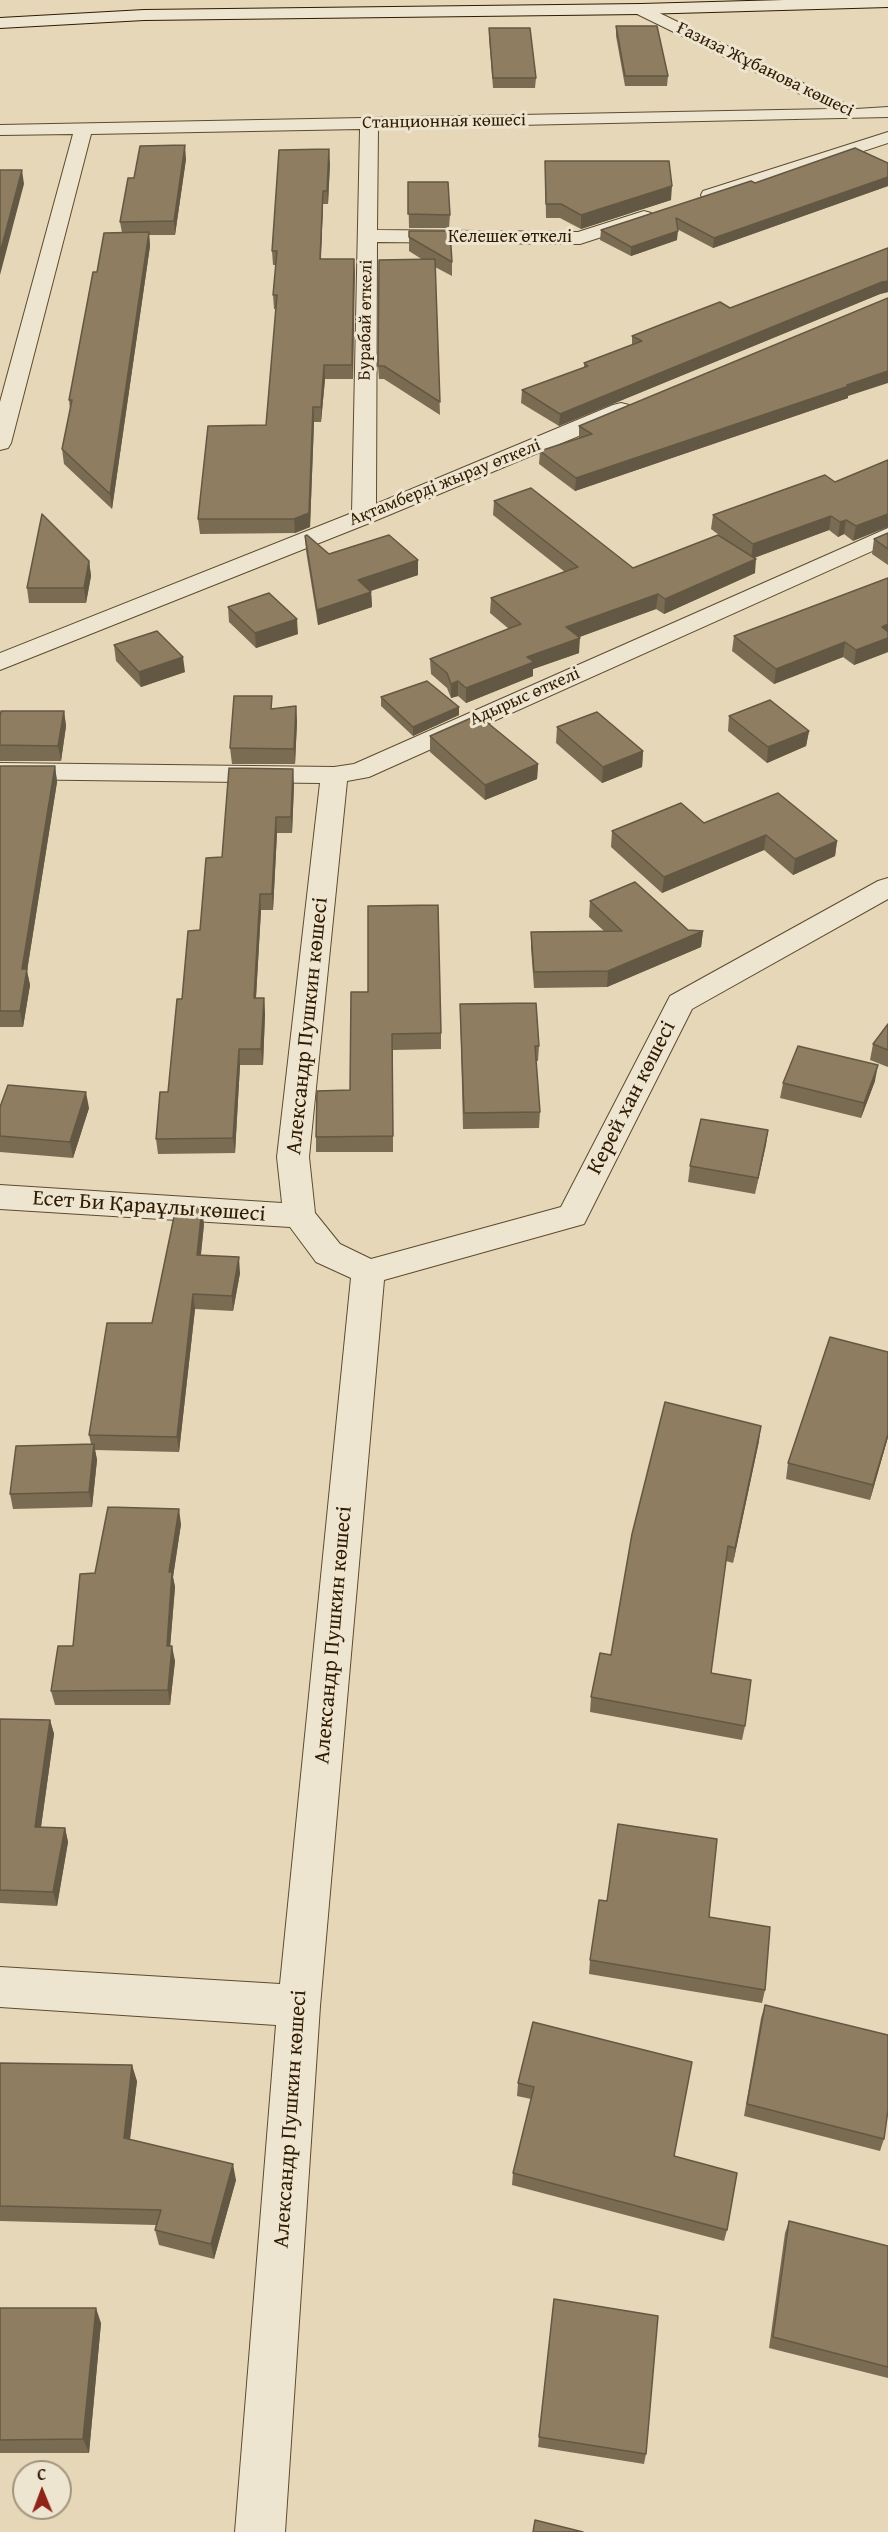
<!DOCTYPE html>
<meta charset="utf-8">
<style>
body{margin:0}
#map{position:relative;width:888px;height:2532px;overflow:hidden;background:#e5d7b8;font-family:"Gentium Book Plus",serif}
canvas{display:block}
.north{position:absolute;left:12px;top:2460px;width:60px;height:60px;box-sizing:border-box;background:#eee5d1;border:2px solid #a2957d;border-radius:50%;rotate:359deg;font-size:16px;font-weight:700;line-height:24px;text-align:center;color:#301c00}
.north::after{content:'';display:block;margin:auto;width:21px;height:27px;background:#8f2418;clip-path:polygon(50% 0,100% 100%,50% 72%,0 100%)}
</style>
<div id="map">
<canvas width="888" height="2532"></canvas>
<div class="north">С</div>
</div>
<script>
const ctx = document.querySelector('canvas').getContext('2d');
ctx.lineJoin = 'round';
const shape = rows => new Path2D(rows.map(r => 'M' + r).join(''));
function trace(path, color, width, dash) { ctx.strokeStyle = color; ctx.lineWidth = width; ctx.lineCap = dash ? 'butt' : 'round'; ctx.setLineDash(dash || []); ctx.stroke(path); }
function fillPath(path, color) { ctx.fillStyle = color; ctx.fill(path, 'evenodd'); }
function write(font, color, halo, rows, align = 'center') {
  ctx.font = font + ' "Gentium Book Plus",serif'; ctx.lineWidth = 6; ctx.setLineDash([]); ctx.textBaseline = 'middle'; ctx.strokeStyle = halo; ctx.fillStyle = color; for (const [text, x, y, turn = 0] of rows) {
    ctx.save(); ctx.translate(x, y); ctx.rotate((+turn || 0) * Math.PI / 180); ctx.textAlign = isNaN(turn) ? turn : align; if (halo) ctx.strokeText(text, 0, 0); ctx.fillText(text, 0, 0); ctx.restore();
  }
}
const minor = shape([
 [641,4,856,109,888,107,888,117,378,128,377,230,578,232,644,211,651,213,654,217,651,221,580,244,377,242,376,504,613,405,621,403,629,405,632,410,629,415,372,522,0,670,0,653,352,513,360,129,91,134,11,443,8,448,0,450,0,402,73,134,0,135,0,125,831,109,635,13,633,9,641,4],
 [888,132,888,143,717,199,703,199,701,195,703,191,888,132],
 [888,528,888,544,369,777,347,781,309,1157,315,1213,340,1244,371,1259,561,1207,670,996,878,881,888,878,888,899,692,1009,584,1224,384,1280,320,2006,285,2532,235,2532,276,2025,0,2007,0,1967,280,1984,351,1278,316,1262,290,1227,0,1209,0,1185,282,1203,277,1157,320,783,0,779,0,763,334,767,354,764,888,528]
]);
const secondary = shape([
 [784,0,888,0,888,7,641,14,144,20,0,28,0,18,144,10,641,4,784,0]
]);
const wall = shape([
 [616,26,668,76,667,86,625,86,616,36],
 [489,28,536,78,535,88,493,88,489,38],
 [186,159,175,235,149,235,150,246,112,509,64,464,62,449,70,409,69,400,122,233,120,222,134,178],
 [545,161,671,200,581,229,560,218,546,218],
 [330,163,328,204,323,204,321,259,354,259,353,379,325,379,321,422,314,422,310,527,295,533,200,534,198,519,266,425,276,309,274,309,273,295,276,265,273,265,272,251],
 [888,163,888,186,713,248,677,229,677,240,631,256,600,240,601,230,755,183],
 [408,182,450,215,449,228,409,228],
 [409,231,452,262,452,276,435,267,440,415,384,379,379,379,378,366,423,260,409,251],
 [888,248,888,292,880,294,559,426,521,403,522,390,584,368,584,363,632,345,632,336,730,308],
 [848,396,848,398,575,491,539,464,540,451,579,438,579,426],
 [888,460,853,541,844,534,838,537,829,530,754,558,755,573,664,614,656,609,579,637,579,653,533,669,533,676,466,703,458,696,451,698,447,688,431,674,430,659,509,629,490,613,491,598,565,572,493,515,494,501,633,568,723,538,711,529,713,515,835,482],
 [888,533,888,565,872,554,874,539],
 [305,536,329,554,418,575,371,591,372,607,318,625,306,551],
 [89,561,91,576,86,603,29,603,27,588],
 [888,578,888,652,854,665,843,657,774,684,732,651,734,636],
 [228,607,298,634,256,648,229,622],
 [114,645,185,672,141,687,116,661],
 [381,697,459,715,413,736,381,706],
 [296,706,297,722,295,764,232,764,230,748],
 [64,711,66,726,61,761,0,761,0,717],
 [729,716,809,731,806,746,767,763,728,731],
 [557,727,643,751,642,767,602,783,556,743],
 [430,736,538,764,537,779,485,800,430,752],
 [0,766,55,766,57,782,27,971,30,985,23,1027,0,1027],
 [294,785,292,833,277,833,273,910,261,910,256,998,264,998,265,1014,263,1065,240,1065,235,1153,158,1154,156,1139,168,1092,182,999,200,930,222,857],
 [704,823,837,841,835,856,793,875,764,850,662,893,611,847,612,831],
 [590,901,688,930,703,931,701,947,607,987,534,988,531,948,531,932,604,931,589,917],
 [351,992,441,1033,441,1049,393,1050,393,1152,316,1152,316,1137,350,1090],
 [460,1004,539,1046,538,1061,536,1061,540,1112,539,1128,463,1129],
 [888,1024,888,1067,870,1060,873,1044],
 [875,1081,861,1118,780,1098,783,1083],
 [0,1107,89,1108,73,1158,0,1152],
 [768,1130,755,1194,688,1182,690,1166],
 [204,1224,201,1255,240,1273,233,1311,195,1309,179,1452,95,1450,97,1460,92,1507,13,1509,10,1494,91,1444,89,1435,152,1323],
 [888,1352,888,1437,870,1500,786,1479,788,1463],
 [759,1441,733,1563,726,1561,711,1673,745,1726,742,1740,590,1712,591,1697,611,1655],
 [181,1524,173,1577,175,1587,170,1646,175,1661,170,1705,55,1705,51,1691,73,1646,95,1573],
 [0,1719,50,1720,54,1734,41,1827,65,1828,68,1842,57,1906,0,1903],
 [709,1917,765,1990,762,2003,589,1974,590,1960],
 [765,2005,884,2139,880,2151,744,2116,761,2018],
 [533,2022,674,2156,727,2230,724,2241,512,2185,513,2173,531,2099,517,2096,518,2083],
 [0,2063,137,2081,130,2140,236,2180,214,2259,159,2245,155,2230,156,2225,0,2221],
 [789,2221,888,2246,888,2378,769,2348,785,2233],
 [554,2299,646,2454,644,2464,538,2447],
 [0,2308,101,2323,89,2453,0,2453]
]);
const shadedWall = shape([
 [185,145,186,159,175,235,174,221],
 [329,149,330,163,328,204,327,191],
 [22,170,24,184,0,275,0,253],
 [888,177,888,186,713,248,714,238],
 [672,186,671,200,581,229,581,215],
 [323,191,323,204,320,273,320,259],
 [678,231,677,240,631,256,631,247],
 [149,232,150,246,112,509,110,494],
 [354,259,355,273,353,379,352,365],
 [888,281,888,292,880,294,559,426,560,414,882,282],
 [324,365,325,379,321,422,321,407],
 [888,371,888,383,848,396,848,398,575,491,576,478],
 [313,407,314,422,310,527,295,533,294,519],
 [888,514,888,527,853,541,856,526],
 [831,516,829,530,751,559,753,544],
 [846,520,844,534,838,537,840,522],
 [756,559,755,573,664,614,665,599],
 [418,560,418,575,358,595,358,580],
 [89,561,91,576,86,603,84,588],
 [371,592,372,607,318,625,317,610],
 [658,594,656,609,566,642,566,627],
 [297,619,298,634,256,648,255,633],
 [888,624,888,652,854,665,856,650,882,627],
 [580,638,579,653,533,669,533,676,466,703,466,688,527,657],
 [845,642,843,657,774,684,776,669],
 [183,657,185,672,141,687,139,672],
 [458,681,458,696,451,698,451,684],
 [296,706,297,722,295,764,294,749],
 [459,707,459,715,413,736,413,727],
 [64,711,66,726,61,761,58,746],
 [809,731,806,746,767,763,768,747],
 [643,751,642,767,602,783,603,767],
 [538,764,537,779,485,800,485,785],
 [55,766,57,782,27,971,30,985,23,1027,20,1011,22,969],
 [293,769,294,785,292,833,291,817],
 [276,817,277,833,273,910,272,894],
 [766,835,764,850,662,893,664,877],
 [837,841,835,856,793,875,795,859],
 [260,894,261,910,255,1014,254,998],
 [703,931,701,947,607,987,608,971],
 [264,998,265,1014,263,1065,261,1049],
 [239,1049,240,1065,235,1153,233,1138],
 [878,1065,875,1081,861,1118,864,1103],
 [86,1092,89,1108,73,1158,70,1142],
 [768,1130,766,1145,755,1194,758,1178],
 [202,1208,204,1224,199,1270,197,1255],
 [239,1257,240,1273,233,1311,232,1296],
 [193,1294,195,1309,179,1452,177,1437],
 [761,1426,759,1441,733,1563,735,1548],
 [888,1434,888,1437,870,1500,873,1485],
 [94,1444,97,1460,92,1507,89,1492],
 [179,1509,181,1524,173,1577,175,1587,169,1661,167,1646,169,1572],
 [172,1646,175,1661,170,1705,168,1690],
 [50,1720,54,1734,39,1841,35,1827],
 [65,1828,68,1842,57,1906,53,1892],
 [132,2065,137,2081,128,2154,124,2138],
 [233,2164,236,2180,214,2259,211,2244],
 [96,2308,101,2323,89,2453,83,2439]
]);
const building = shape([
 [616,26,657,26,668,76,625,76,616,26],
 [489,28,530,28,536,78,493,78,489,28],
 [185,145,174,221,120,222,128,178,134,178,140,146,185,145],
 [855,148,888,163,888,177,714,238,676,218,678,231,631,247,601,230,751,181,755,183,855,148],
 [329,149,327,191,323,191,320,259,354,259,352,365,324,365,321,407,313,407,309,513,294,519,198,519,208,426,266,425,277,295,273,295,277,251,272,251,279,150,329,149],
 [545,161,669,161,672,186,581,215,561,204,546,204,545,161],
 [0,170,22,170,0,253,0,170],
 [408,182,448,182,450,215,408,214,408,182],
 [409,231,450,231,452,262,409,237,409,231],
 [149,232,110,494,62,449,72,400,69,400,93,272,97,272,104,233,149,232],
 [888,248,888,281,882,282,560,414,522,390,588,366,584,363,642,341,632,336,665,323,720,302,730,308,888,248],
 [435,259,440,402,384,366,378,366,379,260,435,259],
 [888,298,888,371,847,385,849,386,576,478,540,451,592,434,579,426,888,298],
 [888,460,888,514,856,526,846,520,840,522,831,516,753,544,713,515,825,475,835,482,888,460],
 [531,488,633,568,718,535,756,559,665,599,658,594,566,627,580,638,527,657,534,662,466,688,458,681,451,684,447,673,430,659,521,624,491,598,578,567,494,501,531,488],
 [42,514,89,561,84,588,27,588,42,514],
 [888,533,888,549,874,539,888,533],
 [307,535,329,554,389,535,418,560,358,580,371,592,317,610,305,536,307,535],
 [888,578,888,624,882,627,888,632,888,638,856,650,845,642,776,669,734,636,888,578],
 [269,593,297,619,255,633,228,607,269,593],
 [157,631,183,657,139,672,114,645,157,631],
 [427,681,459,707,413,727,381,697,427,681],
 [234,696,272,696,271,709,296,706,294,749,230,748,234,696],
 [770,700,809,731,768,747,729,716,770,700],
 [1,711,64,711,58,746,0,745,0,717,1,711],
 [597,712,643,751,603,767,557,727,597,712],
 [478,715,538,764,485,785,430,736,478,715],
 [0,766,55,766,22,969,27,969,20,1011,0,1011,0,766],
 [229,768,293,769,291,817,276,817,272,894,260,894,254,998,264,998,261,1049,239,1049,233,1138,156,1139,160,1092,168,1092,177,999,182,999,188,931,200,930,206,858,222,857,229,768],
 [778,793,837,841,795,859,766,835,664,877,612,831,681,803,704,823,778,793],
 [635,882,688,930,703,931,608,971,534,972,531,932,622,931,590,901,635,882],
 [438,905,441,1033,392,1034,393,1136,316,1137,317,1091,350,1090,351,992,368,992,368,906,438,905],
 [536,1003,539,1046,535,1046,540,1112,464,1113,460,1004,536,1003],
 [888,1024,888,1050,873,1044,888,1024],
 [798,1046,878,1065,864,1103,783,1083,798,1046],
 [8,1085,86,1092,70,1142,0,1136,0,1107,8,1085],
 [701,1119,768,1130,758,1178,690,1166,701,1119],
 [176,1207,202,1208,197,1255,239,1257,232,1296,193,1294,177,1437,89,1435,107,1323,152,1323,176,1207],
 [830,1337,888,1352,888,1434,873,1485,788,1463,830,1337],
 [665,1402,761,1426,735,1548,728,1546,711,1673,751,1680,745,1726,591,1697,600,1653,611,1655,632,1534,665,1402],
 [94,1444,89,1492,10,1494,16,1446,94,1444],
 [108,1507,179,1509,169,1572,172,1572,167,1646,172,1646,168,1690,51,1691,58,1646,73,1646,80,1574,95,1573,108,1507],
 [0,1719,50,1720,35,1827,65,1828,53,1892,0,1890,0,1719],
 [618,1824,717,1839,709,1917,770,1927,765,1990,590,1960,599,1900,607,1901,618,1824],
 [765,2005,888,2035,888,2110,884,2139,747,2104,765,2005],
 [533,2022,692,2062,674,2156,737,2173,727,2230,513,2173,534,2087,518,2083,533,2022],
 [0,2063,132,2065,124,2138,233,2164,211,2244,155,2230,161,2210,0,2206,0,2063],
 [789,2221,888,2246,888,2367,773,2337,789,2221],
 [554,2299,658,2316,646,2454,539,2437,554,2299],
 [0,2308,96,2308,83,2439,0,2440,0,2308],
 [535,2520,583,2532,533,2532,535,2520]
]);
const farStreetnames = [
 ["Ғазиза Жұбанова көшесі",765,70,26],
 ["Станционная көшесі",444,122,-1],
 ["Келешек өткелі",510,237],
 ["Бурабай өткелі",366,320,-89],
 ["Ақтамберді жырау өткелі",445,483,-22],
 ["Адырыс өткелі",525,697,-24]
];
const streetNames = [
 ["Александр Пушкин көшесі",308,1026,-84],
 ["Керей хан көшесі",632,1098,-63],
 ["Есет Би Қараұлы көшесі",149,1207,4],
 ["Александр Пушкин көшесі",334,1635,-85],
 ["Александр Пушкин көшесі",291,2119,-86]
];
trace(minor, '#5d4b2e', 2);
trace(secondary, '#301c00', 2);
fillPath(minor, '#eee5d1');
fillPath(secondary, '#eee5d1');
fillPath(wall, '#7a6c53');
fillPath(shadedWall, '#635843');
fillPath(building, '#8e7d60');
trace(building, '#635843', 1.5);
write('18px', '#301c00', '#eee5d1', farStreetnames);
write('22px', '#301c00', '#eee5d1', streetNames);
</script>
